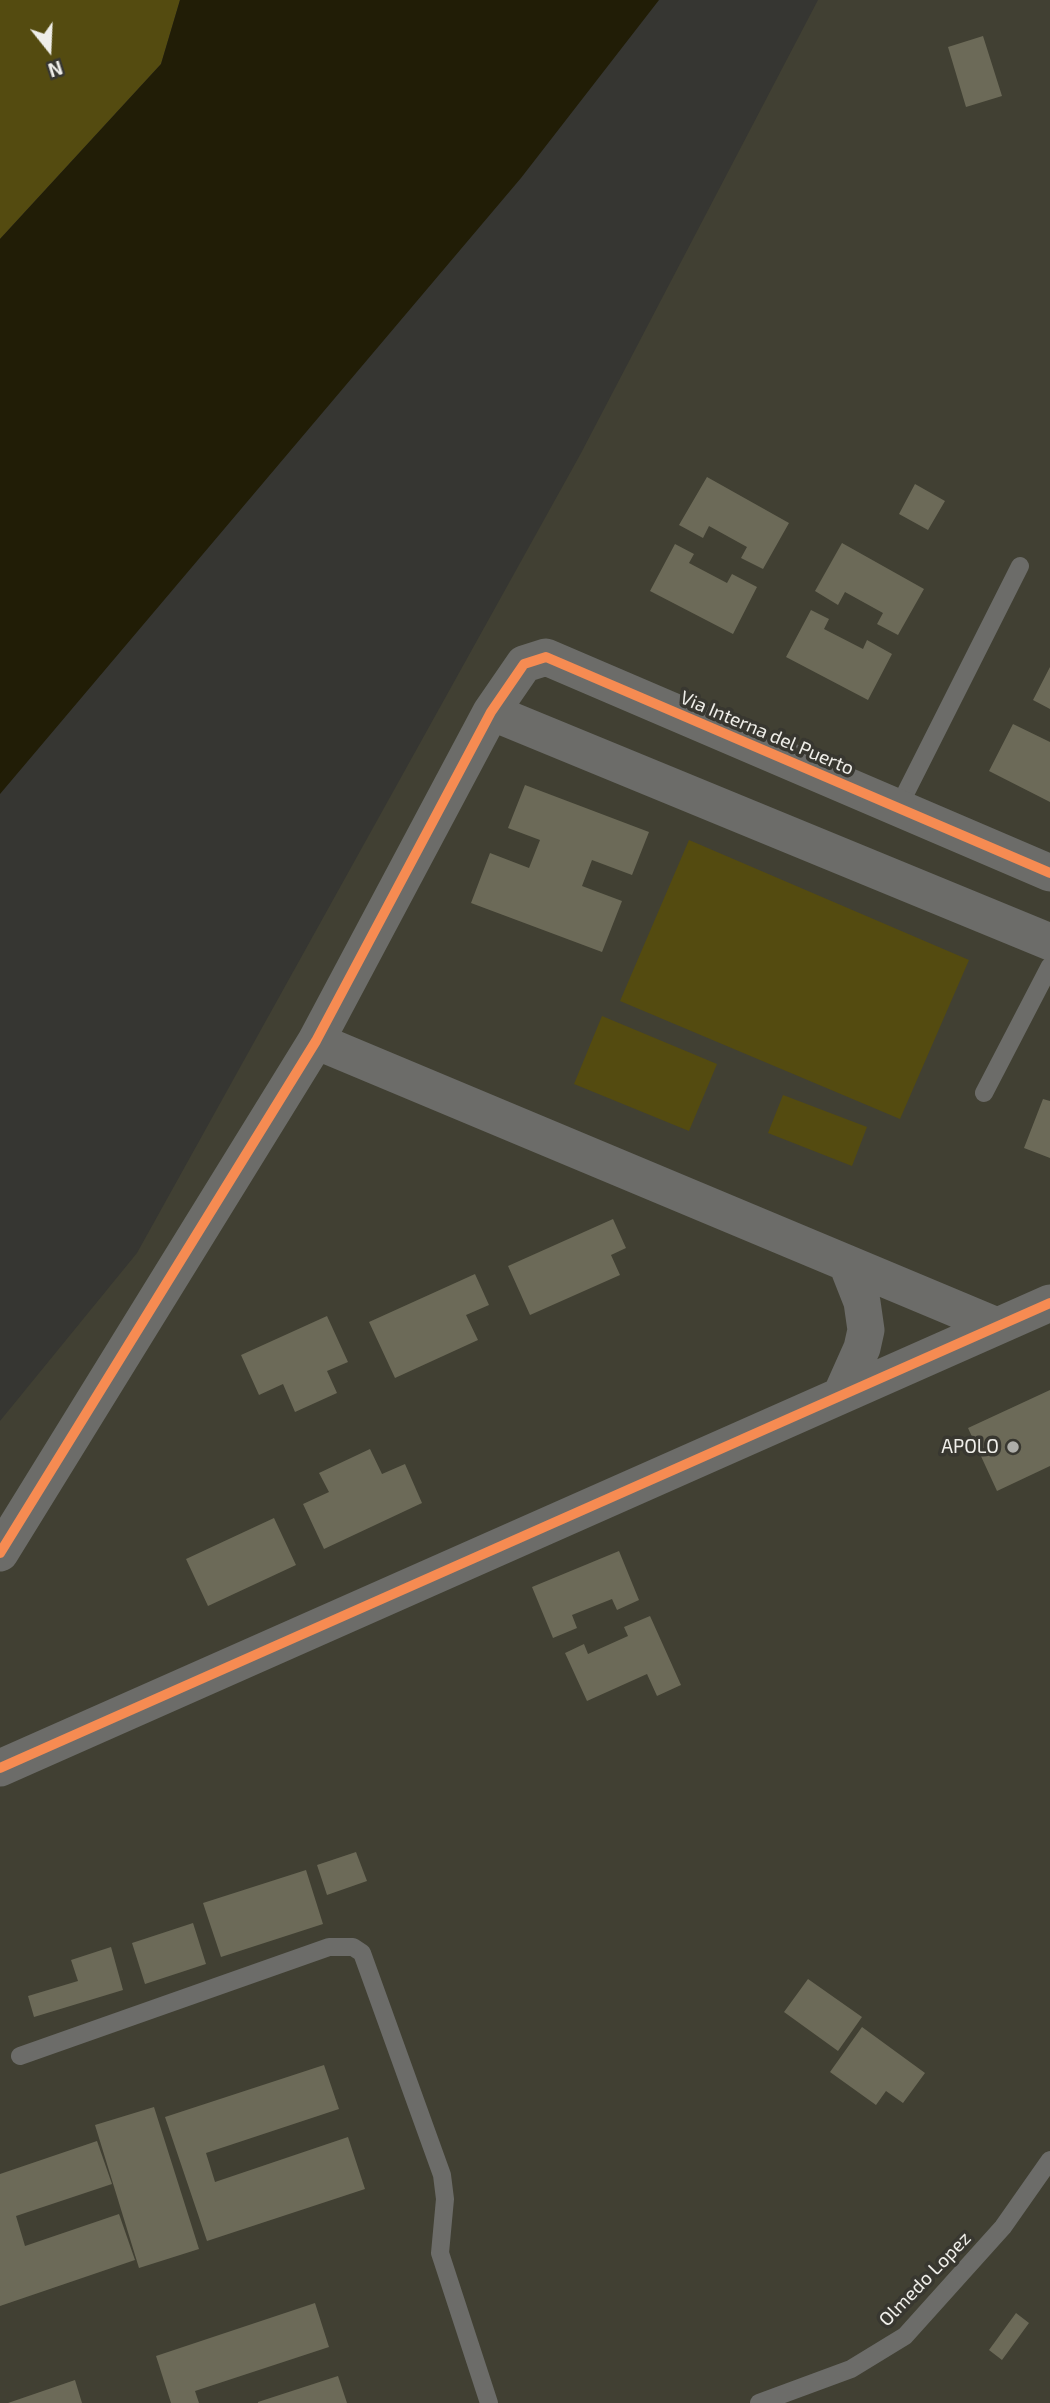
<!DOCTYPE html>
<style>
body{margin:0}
#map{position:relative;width:1050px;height:2403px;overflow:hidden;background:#363632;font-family:"Exo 2",sans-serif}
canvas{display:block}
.north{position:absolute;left:14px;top:14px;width:70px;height:70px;-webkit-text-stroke:5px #383730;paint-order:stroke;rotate:162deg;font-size:19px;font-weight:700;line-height:28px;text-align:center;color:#efeee9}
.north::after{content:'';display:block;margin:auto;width:24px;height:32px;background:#efeee9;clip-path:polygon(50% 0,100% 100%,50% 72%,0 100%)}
</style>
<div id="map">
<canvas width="1050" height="2403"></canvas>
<div class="north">N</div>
</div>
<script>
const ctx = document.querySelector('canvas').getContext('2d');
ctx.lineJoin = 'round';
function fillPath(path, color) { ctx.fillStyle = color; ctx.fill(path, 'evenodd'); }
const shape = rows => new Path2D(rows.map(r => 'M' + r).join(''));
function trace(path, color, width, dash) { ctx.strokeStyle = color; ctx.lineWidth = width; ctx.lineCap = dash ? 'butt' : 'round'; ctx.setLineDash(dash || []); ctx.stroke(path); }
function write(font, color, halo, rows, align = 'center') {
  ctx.font = font + ' "Exo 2",sans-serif'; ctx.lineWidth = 7; ctx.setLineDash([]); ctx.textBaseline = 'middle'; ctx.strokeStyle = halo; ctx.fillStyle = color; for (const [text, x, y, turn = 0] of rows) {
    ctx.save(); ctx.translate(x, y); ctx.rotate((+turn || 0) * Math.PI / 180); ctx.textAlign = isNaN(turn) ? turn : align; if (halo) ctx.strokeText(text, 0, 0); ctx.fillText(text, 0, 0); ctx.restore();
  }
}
const built = shape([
 [818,0,1050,0,1050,2403,0,2403,0,1421,137,1253,580,455]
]);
const green = shape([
 [0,0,180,0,161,64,0,239],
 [689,840,969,960,900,1119,620,1001],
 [602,1016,717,1064,689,1131,574,1084],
 [783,1095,867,1127,852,1166,768,1133]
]);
const water = shape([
 [180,0,659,0,521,178,0,794,0,239,161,64]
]);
const building = shape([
 [983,36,1002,96,966,107,948,47],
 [707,477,789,523,763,569,741,558,747,547,709,526,703,538,679,525],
 [915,484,945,501,928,530,899,514],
 [842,543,924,589,898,635,877,624,883,613,845,592,838,605,815,591],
 [675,544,694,554,689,563,727,583,732,574,757,587,733,634,650,591],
 [811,610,829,619,824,629,863,649,867,640,892,654,868,700,786,657],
 [1050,667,1050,709,1033,700],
 [1013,724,1050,742,1050,802,989,771],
 [525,785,649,832,632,875,592,860,582,886,622,901,602,952,471,903,490,853,529,868,540,840,508,828],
 [1043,1099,1050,1101,1050,1158,1024,1148],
 [613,1219,626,1248,611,1255,620,1275,530,1315,508,1266],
 [475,1274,489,1305,466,1315,478,1340,395,1378,369,1322],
 [327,1316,348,1362,327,1371,337,1393,295,1412,283,1384,259,1395,241,1355],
 [1050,1390,1050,1466,997,1491,968,1428],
 [370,1449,382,1474,405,1464,422,1503,324,1549,303,1504,329,1492,319,1473],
 [274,1518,296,1565,208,1606,186,1559],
 [619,1551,639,1600,617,1610,612,1599,572,1615,577,1628,553,1638,532,1587],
 [650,1616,681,1685,657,1696,647,1674,587,1701,565,1653,584,1644,588,1654,628,1636,624,1627],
 [356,1852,367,1881,327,1895,317,1865],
 [306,1870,323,1924,221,1957,203,1903],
 [193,1923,206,1964,145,1984,132,1943],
 [111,1947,123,1990,34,2017,28,1996,78,1981,71,1960],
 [808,1979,862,2017,838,2051,784,2012],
 [862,2027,925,2073,903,2103,886,2091,876,2105,830,2072],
 [324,2065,339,2109,206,2153,215,2182,348,2137,365,2189,207,2241,165,2117],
 [154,2107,199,2249,139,2268,95,2125],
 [97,2141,112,2184,16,2216,25,2246,119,2214,135,2260,0,2306,0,2174],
 [315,2303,329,2347,195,2391,199,2403,171,2403,156,2356],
 [1016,2313,1029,2323,1002,2360,989,2350],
 [338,2376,347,2403,258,2403,258,2402],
 [75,2380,82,2403,8,2403]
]);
const service = shape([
 [898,808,1020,566],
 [984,1093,1050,966],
 [20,2056,329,1947,353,1947,362,1953,442,2175,445,2199,440,2253,489,2403],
 [759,2403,851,2369,905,2336,1003,2227,1050,2160]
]);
const minor = shape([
 [491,712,1050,942],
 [316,1041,997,1326],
 [841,1395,862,1348,866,1330,862,1302,847,1264],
 [0,1553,316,1041,491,712,524,664,546,657,1050,873],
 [0,1768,1050,1303]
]);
const cycleway = shape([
 [0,1553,316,1041,491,712,524,664,546,657,1050,873],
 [0,1768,1050,1303]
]);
const markers = [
 [1013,1447,7,"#aeaea9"]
];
const streetNames = [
 ["Via Interna del Puerto",767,733,23],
 ["Olmedo Lopez",925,2279,-46]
];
const poiNames = [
 ["APOLO",999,1447]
];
fillPath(built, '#414033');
fillPath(green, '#544b10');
fillPath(water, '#211d06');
fillPath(building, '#6c6a58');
trace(service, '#6c6c69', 18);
trace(minor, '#6c6c69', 37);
trace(cycleway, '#f68b52', 10);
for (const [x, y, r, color] of markers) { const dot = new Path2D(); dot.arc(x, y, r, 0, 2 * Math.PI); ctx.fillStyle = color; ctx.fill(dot); trace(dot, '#383730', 2.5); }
write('19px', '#efeee9', '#383730', streetNames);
write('19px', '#efeee9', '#383730', poiNames, 'right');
</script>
